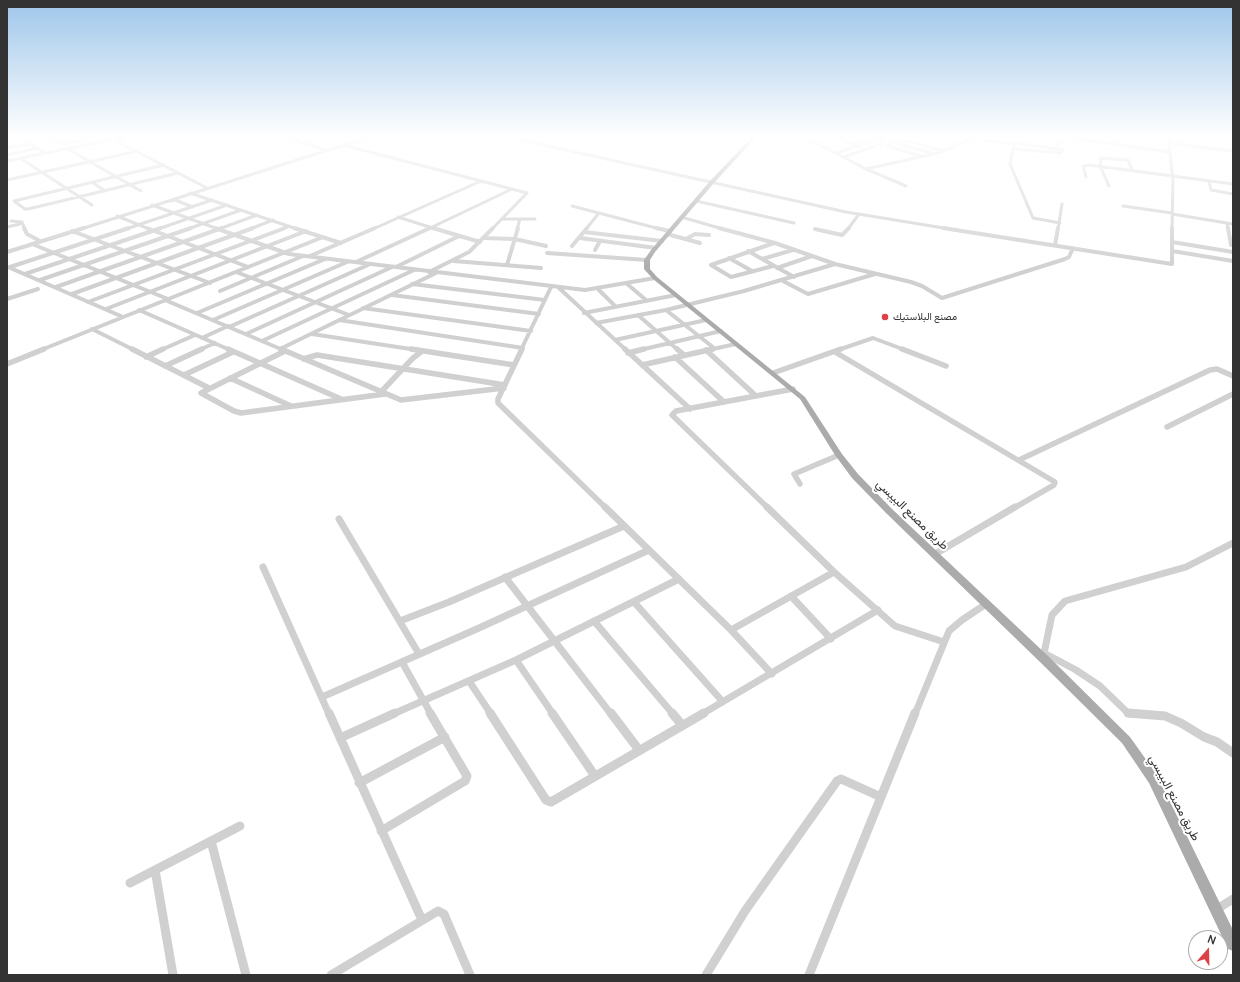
<!DOCTYPE html>
<meta charset="utf-8">
<style>
body{margin:0}
#map{position:relative;width:1240px;height:982px;overflow:hidden;background:#fff;font-family:Manrope,sans-serif}
canvas{display:block}
.frame{position:absolute;inset:0;border:8px solid #333;pointer-events:none}
.north{position:absolute;left:1188px;top:930px;width:40px;height:40px;box-sizing:border-box;background:#fff;border:1px solid #adadad;border-radius:50%;rotate:20deg;font-size:11px;font-weight:700;line-height:16px;text-align:center;color:#333}
.north::after{content:'';display:block;margin:auto;width:14px;height:18px;background:#dd4148;clip-path:polygon(50% 0,100% 100%,50% 72%,0 100%)}
</style>
<div id="map">
<canvas width="1240" height="982"></canvas>
<div class="frame"></div>
<div class="north">N</div>
</div>
<script>
const ctx = document.querySelector('canvas').getContext('2d');
ctx.lineJoin = 'round';
const shape = rows => new Path2D(rows.map(r => 'M' + r).join(''));
function trace(path, color, width, dash) { ctx.strokeStyle = color; ctx.lineWidth = width; ctx.lineCap = dash ? 'butt' : 'round'; ctx.setLineDash(dash || []); ctx.stroke(path); }
function fillPath(path, color) { ctx.fillStyle = color; ctx.fill(path, 'evenodd'); }
function write(font, color, halo, rows, align = 'center') {
  ctx.font = font + ' Manrope,Vazirmatn,sans-serif'; ctx.lineWidth = 4; ctx.setLineDash([]); ctx.textBaseline = 'middle'; ctx.strokeStyle = halo; ctx.fillStyle = color; for (const [text, x, y, turn = 0] of rows) {
    ctx.save(); ctx.translate(x, y); ctx.rotate((+turn || 0) * Math.PI / 180); ctx.textAlign = isNaN(turn) ? turn : align; if (halo) ctx.strokeText(text, 0, 0); ctx.fillText(text, 0, 0); ctx.restore();
  }
}
const minorFar4 = shape([
 [16,135,45,153],
 [46,135,58,142],
 [105,135,207,188],
 [282,135,325,150],
 [420,135,434,138],
 [508,135,525,141,846,212,950,229],
 [801,135,866,169,906,186],
 [833,135,849,143,861,146],
 [1049,135,1170,152],
 [1169,135,1169,143],
 [1189,135,1193,135],
 [837,137,855,135],
 [7,138,18,136],
 [24,139,46,135],
 [925,139,931,137,932,135],
 [55,140,81,135],
 [983,140,1014,144],
 [896,143,931,153],
 [1015,143,1063,150,1061,153,1013,149,1015,143],
 [61,144,106,135],
 [343,145,527,193,492,229],
 [858,145,858,141,873,135],
 [7,148,31,144],
 [66,148,141,191],
 [1013,149,1010,164,1033,218,1060,223],
 [1055,149,1065,137],
 [837,153,889,135],
 [7,155,38,148],
 [921,156,888,146,905,140,943,151],
 [844,157,883,143],
 [20,158,92,205],
 [7,161,133,135],
 [164,165,14,201,25,209,28,209,178,173],
 [866,169,938,153,979,136,995,135],
 [1086,177,1083,166,1089,165,1233,184],
 [7,180,138,151],
 [1209,181,1211,190,1233,194],
 [92,182,105,191],
 [1109,186,1100,166,1101,158,1128,160,1132,170],
 [190,193,297,229],
 [170,201,175,200,193,207],
 [696,201,794,223],
 [152,205,218,229],
 [572,206,660,229],
 [1123,206,1172,213],
 [1172,214,1233,224],
 [117,216,149,229],
 [398,217,436,229],
 [681,217,723,229],
 [502,219,535,219],
 [11,221,22,222,25,229],
 [1227,223,1228,229],
 [7,227,20,224],
 [81,229,375,135],
 [126,229,212,200],
 [158,229,227,205],
 [188,229,241,210],
 [219,229,257,215],
 [250,229,273,220],
 [282,229,289,226],
 [373,229,481,181],
 [428,229,512,189],
 [517,229,520,219],
 [586,229,599,213],
 [848,229,859,214],
 [1058,229,1062,204],
 [1172,229,1173,180,1169,143,1233,151]
]);
const minorFar3 = shape([
 [24,228,27,234,40,241],
 [147,228,248,267],
 [215,228,289,254,585,290,655,278],
 [294,228,341,243],
 [433,228,480,242],
 [656,228,670,231],
 [719,228,775,243,835,264,911,282,922,286,942,298,1065,259,1069,257,1073,248],
 [943,228,1172,264,1172,228],
 [1228,228,1231,245],
 [815,229,842,235,849,228],
 [72,231,210,283],
 [584,232,662,241],
 [667,234,700,243],
 [484,238,515,239,546,246],
 [580,238,656,248],
 [686,239,695,234,709,235],
 [1172,242,1233,252],
 [32,244,168,299],
 [1055,245,1058,228],
 [572,246,587,228],
 [595,250,600,241],
 [748,251,794,277],
 [1172,251,1233,261],
 [7,252,84,228],
 [547,253,647,260],
 [310,256,375,228],
 [729,258,752,271],
 [762,259,793,250],
 [454,261,541,268],
 [356,262,430,228],
 [507,265,518,228],
 [773,266,731,277,711,265,774,243],
 [8,267,123,317],
 [10,267,129,228],
 [396,267,459,236],
 [777,268,812,256],
 [236,272,349,315],
 [429,272,469,252,493,228],
 [25,274,161,228],
 [40,280,191,228],
 [783,281,808,294,875,274],
 [626,283,646,300],
 [412,284,545,300],
 [56,287,222,228],
 [559,288,626,350],
 [597,288,615,306],
 [220,291,303,256],
 [72,294,253,228],
 [392,295,539,314],
 [7,299,38,289],
 [165,300,283,350],
 [88,302,285,228],
 [363,308,531,331],
 [106,309,306,231],
 [139,310,230,350],
 [666,310,714,348],
 [197,313,325,259],
 [584,313,676,295],
 [638,315,678,350],
 [213,320,347,262],
 [339,320,523,348],
 [596,323,666,310,744,291,835,264],
 [229,327,368,265],
 [92,329,134,350],
 [246,334,392,267],
 [312,334,417,350],
 [202,338,228,326],
 [615,340,706,320],
 [262,341,414,270],
 [280,349,436,273],
 [41,350,323,237],
 [161,350,195,335],
 [199,350,215,343],
 [521,350,551,287],
 [640,350,721,331],
 [708,350,736,344],
 [838,350,873,338,905,350]
]);
const minorFar2 = shape([
 [132,349,209,388],
 [228,349,341,399],
 [281,349,401,400,504,388],
 [411,349,514,365],
 [522,349,498,399,498,403,606,508],
 [625,349,690,409],
 [677,349,684,355],
 [902,349,946,366],
 [706,350,756,396],
 [285,351,201,393,234,411,241,413,385,394],
 [835,352,1055,482,1054,485,1014,508],
 [628,353,644,349],
 [146,357,163,349],
 [675,357,724,402],
 [303,359,317,355,505,385],
 [7,364,44,349],
 [642,365,713,349],
 [165,366,202,349],
 [773,373,841,349],
 [184,375,233,352],
 [230,378,291,406],
 [381,392,412,359,422,351],
 [1167,427,1233,394],
 [1019,460,1210,370,1217,369,1233,376],
 [800,484,794,474,839,455],
 [768,508,672,415,676,411,793,389]
]);
const minorFar1 = shape([
 [605,507,731,630,772,674],
 [767,507,834,572,895,626,944,642],
 [339,519,419,654],
 [935,554,1015,507],
 [263,567,329,714],
 [505,577,611,714],
 [791,596,831,639],
 [634,602,723,702],
 [400,621,449,602,624,526],
 [594,621,673,714],
 [731,630,834,572],
 [1044,653,1076,670,1100,686,1129,714,1137,714],
 [1043,658,1052,615,1065,601,1186,567,1233,543],
 [516,660,553,714],
 [402,662,431,714],
 [469,681,491,714],
 [322,697,479,628,649,550],
 [393,714,516,660,679,579],
 [702,714,878,610],
 [915,714,949,631,962,620,986,604]
]);
const minor = shape([
 [329,713,422,920],
 [490,713,546,800,551,802,704,713],
 [552,713,595,776],
 [611,713,639,750],
 [672,713,682,725],
 [1128,713,1165,716,1181,723,1204,737,1217,742,1233,753],
 [340,738,395,713],
 [359,783,445,737],
 [381,831,465,781,467,776,430,713],
 [211,841,246,975],
 [155,870,173,975],
 [130,883,240,826],
 [1217,909,1233,899],
 [331,975,438,911,444,914,470,975],
 [706,975,745,911,837,781,841,779,881,797],
 [809,975,915,713]
]);
const major = shape([
 [754,135,758,135,714,183,655,252,650,260,650,269,657,277,805,397,842,454,858,474,892,509,1047,655,1130,737,1157,775,1233,930,1233,951,1228,949,1149,783,1122,743,1039,661,886,513,852,478,835,455,800,399,653,279,644,269,644,260,651,250,710,181,754,135]
]);
const markers = [
 [885,317,4,"#dd4148"]
];
const farPoinames = [
 ["مصنع البلاستيك",893,317]
];
const streetNames = [
 ["طريق مصنع البيبسي",912,515,44],
 ["طريق مصنع البيبسي",1174,798,62]
];
trace(minorFar4, '#d0d0d0', 3);
trace(minorFar3, '#d0d0d0', 4);
trace(minorFar2, '#d0d0d0', 5.5);
trace(minorFar1, '#d0d0d0', 7);
trace(minor, '#d0d0d0', 9);
fillPath(major, '#ababab');
const sky = ctx.createLinearGradient(0, 0, 0, 272);
sky.addColorStop(0, '#9ec6ea');
sky.addColorStop(0.5, '#fff');
sky.addColorStop(1, '#ffffff00');
ctx.fillStyle = sky;
ctx.fillRect(0, 0, 1240, 272);
for (const [x, y, r, color] of markers) { const dot = new Path2D(); dot.arc(x, y, r, 0, 2 * Math.PI); ctx.fillStyle = color; ctx.fill(dot); trace(dot, '#fff', 1.5); }
write('10px', '#333', '#fff', farPoinames, 'left');
write('12px', '#333', '#fff', streetNames);
</script>
